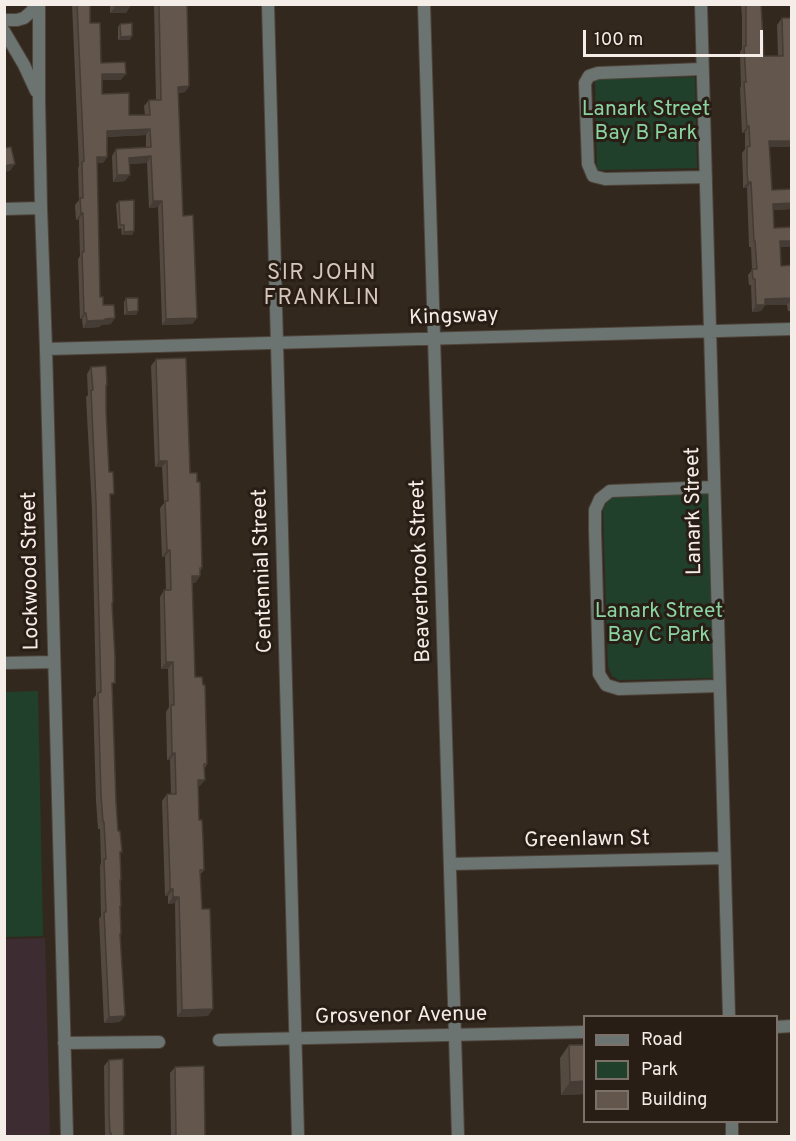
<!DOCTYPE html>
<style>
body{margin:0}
#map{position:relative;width:796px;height:1141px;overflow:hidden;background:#33281e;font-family:Overpass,sans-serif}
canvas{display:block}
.frame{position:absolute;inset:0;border:6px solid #f5ede7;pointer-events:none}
.legend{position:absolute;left:583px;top:1015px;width:195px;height:108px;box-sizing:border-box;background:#291e15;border:2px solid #7b7169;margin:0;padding:8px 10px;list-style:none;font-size:18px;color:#f5ede7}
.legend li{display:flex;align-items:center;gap:12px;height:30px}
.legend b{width:30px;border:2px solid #7b7169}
.scale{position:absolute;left:583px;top:30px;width:180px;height:27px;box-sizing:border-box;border:3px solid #f5ede7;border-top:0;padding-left:8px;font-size:18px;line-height:21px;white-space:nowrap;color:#f5ede7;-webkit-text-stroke:4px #291e15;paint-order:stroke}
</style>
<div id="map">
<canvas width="796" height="1141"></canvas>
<div class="frame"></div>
<ul class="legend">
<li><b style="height:8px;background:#6c7472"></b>Road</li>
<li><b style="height:16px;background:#21402c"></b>Park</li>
<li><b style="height:16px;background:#63564c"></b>Building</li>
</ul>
<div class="scale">100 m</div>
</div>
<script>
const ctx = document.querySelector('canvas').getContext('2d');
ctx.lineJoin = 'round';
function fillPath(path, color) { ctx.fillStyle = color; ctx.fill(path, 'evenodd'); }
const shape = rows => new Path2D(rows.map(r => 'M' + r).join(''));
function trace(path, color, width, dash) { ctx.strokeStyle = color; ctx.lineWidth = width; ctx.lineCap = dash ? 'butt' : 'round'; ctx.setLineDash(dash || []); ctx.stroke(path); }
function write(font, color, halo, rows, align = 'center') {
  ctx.font = font + ' Overpass,sans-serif'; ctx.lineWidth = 6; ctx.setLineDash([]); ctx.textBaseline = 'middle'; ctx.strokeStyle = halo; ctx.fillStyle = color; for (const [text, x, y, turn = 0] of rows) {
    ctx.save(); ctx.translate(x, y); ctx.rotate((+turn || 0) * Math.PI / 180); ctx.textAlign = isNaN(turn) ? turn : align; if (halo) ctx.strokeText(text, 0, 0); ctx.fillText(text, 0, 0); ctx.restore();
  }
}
const education = shape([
 [45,938,50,1136,5,1136,5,939]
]);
const green = shape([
 [695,77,697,168,597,170,595,79],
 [707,492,714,678,619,680,612,676,608,666,603,510,607,502,612,498],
 [38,691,43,936,5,937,5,692]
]);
const minor = shape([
 [39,4,39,99,41,208,46,349,67,1136],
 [268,4,298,1136],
 [424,4,458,1136],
 [701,4,729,1016],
 [4,20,17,20,24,18,32,11,35,4],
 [4,31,24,65,36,91],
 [702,69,598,73,589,76,585,83,588,164,593,176,605,179,706,177],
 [4,209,41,208],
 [46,349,792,329],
 [714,487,610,491,600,499,595,510,595,530,599,674,606,685,619,689,719,686],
 [4,663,54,662],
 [450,864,724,858],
 [776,1027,792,1026],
 [219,1040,584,1032],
 [64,1043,159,1042],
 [732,1122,732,1136]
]);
const wall = shape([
 [72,4,90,4,90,23,101,63,121,80,102,80,102,94,129,115,145,115,144,106,149,100,156,100,154,4,187,4,189,86,185,92,178,93,183,216,197,318,192,324,162,325,158,207,149,208,147,163,129,164,125,181,113,182,112,156,116,149,146,148,146,135,107,137,107,157,103,163,97,163,100,297,111,324,101,325,100,327,83,328,82,319,80,319,78,259,80,256,79,219,76,220,75,205,79,200,78,168,79,166],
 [110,4,130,4,130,6,126,13,110,13],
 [737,4,761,4,764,56,778,56,777,25,782,18,792,18,792,147,769,147,772,190,792,209,773,210,774,228,792,227,792,247,780,247,781,266,792,265,792,311,788,311,787,305,765,305,761,311,752,312,751,285,749,285,748,275,752,270,751,247,749,247,747,188,743,188,743,178,742,153,745,149,745,133,742,133,740,88,741,86,740,52,742,49,742,17,741,5],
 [120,24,130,40,118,40,118,27],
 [119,201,134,231,132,235,122,235,121,228,118,229,116,204],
 [126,298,138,311,136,315,124,315,124,302],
 [156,359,190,473,202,568,200,572,200,576,195,583,192,583,195,677,207,764,205,768,200,786,198,786,199,820,204,870,200,875,208,1016,177,1017,175,903,168,904,168,896,165,896,162,801,167,794,171,794,170,760,167,760,166,712,169,707,168,669,161,669,160,597,164,590,166,590,165,557,162,557,160,508,164,503,162,467,155,467,151,366],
 [91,367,107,385,106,386,106,411,110,499,112,687,116,802,120,854,121,906,120,908,121,934,120,935,120,1022,104,1023,99,919,101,916,100,866,101,863,100,829,98,829,96,801,93,699,96,695,92,509,86,397,88,395,87,374],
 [569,1045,585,1045,585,1094,561,1095,560,1058],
 [109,1060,124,1137,105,1137,104,1066],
 [175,1067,205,1137,171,1137,170,1073]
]);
const shadedWall = shape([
 [130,6,126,13,110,13,115,7],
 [132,36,130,40,118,40,121,37],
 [102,74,126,74,121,80,97,80],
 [189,86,185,92,173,93,178,87],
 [749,126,745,133,742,133,747,127],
 [150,129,146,135,102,137,107,131],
 [769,141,792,141,792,147,765,147],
 [151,156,147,163,124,164,129,158],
 [97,157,107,157,103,163,93,163],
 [15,164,10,171,4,172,4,166],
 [117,175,130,175,125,181,113,182],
 [748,182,751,182,747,188,743,188],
 [153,201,162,201,158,207,149,208],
 [792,203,792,209,768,210,773,204],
 [81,213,83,213,79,219,76,220],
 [134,231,132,235,122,235,124,232],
 [780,241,792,241,792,247,775,247],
 [765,299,792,299,787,305,761,305],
 [756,305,765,305,761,311,752,312],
 [138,311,136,315,124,315,127,312],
 [84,313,86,313,82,319,80,319],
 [115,318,111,324,101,325,100,327,83,328,87,321],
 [197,318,192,324,162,325,166,319],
 [159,461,167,461,162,467,155,467],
 [167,550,170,550,165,557,162,557],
 [192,576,200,576,195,583,188,583],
 [166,662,173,662,168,669,161,669],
 [175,753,170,760,167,760,172,754],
 [198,780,205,780,200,786,193,787],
 [170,889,173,889,168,896,165,896],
 [173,897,179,897,175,903,168,904],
 [213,1009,208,1016,177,1017,182,1010],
 [125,1016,120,1022,104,1023,109,1017],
 [585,1081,585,1094,561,1095,570,1082]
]);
const building = shape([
 [77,4,90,4,90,23,100,23,101,63,125,62,126,74,102,74,102,94,129,93,129,115,150,115,149,100,161,100,159,4,187,4,189,86,178,87,183,216,193,215,197,318,166,319,162,201,153,201,151,156,129,158,130,175,117,175,116,149,151,147,150,129,107,131,107,157,97,157,100,297,103,297,103,305,114,305,115,318,105,319,105,320,87,321,86,313,84,313,82,252,84,252,83,213,81,213,80,198,83,198,82,162,84,161,77,4],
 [115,4,130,4,130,6,115,7,115,4],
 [746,4,761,4,764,56,783,56,782,18,792,18,792,141,769,141,772,190,792,189,792,203,773,204,774,228,792,227,792,241,780,241,781,266,792,265,792,298,765,299,765,305,756,305,755,279,753,279,752,269,757,269,755,241,754,241,751,182,748,182,747,172,747,147,750,146,749,126,747,127,744,82,746,82,744,46,746,46,746,4],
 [132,23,132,36,121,37,120,24,132,23],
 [11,147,15,164,4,166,4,148,11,147],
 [134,200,134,231,124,232,124,225,120,225,119,201,134,200],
 [126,298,138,298,138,311,127,312,126,298],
 [186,358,190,473,197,473,197,482,200,482,202,568,200,568,200,576,192,576,195,677,202,677,203,685,205,685,207,764,204,764,205,780,198,780,199,820,202,820,203,839,204,870,200,870,202,909,210,909,213,1009,182,1010,179,897,173,897,173,889,170,889,170,880,167,794,176,794,175,753,172,754,171,705,174,705,173,662,166,662,164,590,171,590,170,550,167,550,165,501,168,501,167,461,159,461,156,359,186,358],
 [106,366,107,385,106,385,106,411,109,472,113,472,114,494,110,494,113,603,112,603,115,658,115,683,112,683,116,802,118,831,120,831,122,852,120,852,121,880,120,880,121,906,120,906,121,934,120,934,125,1016,109,1017,104,912,106,912,104,859,106,859,104,822,103,822,101,795,98,693,101,692,96,502,91,390,93,390,91,367,106,366],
 [569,1045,585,1045,585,1081,570,1082,569,1045],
 [123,1059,124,1137,111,1137,111,1133,110,1133,109,1113,109,1060,123,1059],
 [204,1066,205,1137,176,1137,175,1067,204,1066]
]);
const parkNames = [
 ["Lanark Street",646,111],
 ["Bay B Park",646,135],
 ["Lanark Street",659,613],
 ["Bay C Park",659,637]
];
const streetNames = [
 ["Kingsway",454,318,-2],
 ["Lanark Street",695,511,-91],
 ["Lockwood Street",32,571,-91],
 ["Centennial Street",264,571,-92],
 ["Beaverbrook Street",422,571,-92],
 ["Greenlawn St",587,841,-1],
 ["Grosvenor Avenue",401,1017,-1]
];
const neighbourhoodNames = [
 ["SIR JOHN",322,275],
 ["FRANKLIN",322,300]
];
fillPath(education, '#3e2c33');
fillPath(green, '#21402c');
trace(minor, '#4e443a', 14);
trace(minor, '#6c7472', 12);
fillPath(wall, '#554a41');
fillPath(shadedWall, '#453c35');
fillPath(building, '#63564c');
trace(building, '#453c35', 1.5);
write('21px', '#8bd5a3', '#291e15', parkNames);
write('21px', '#f5ede7', '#291e15', streetNames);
ctx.letterSpacing = '1.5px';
write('22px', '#d5c6ba', '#291e15', neighbourhoodNames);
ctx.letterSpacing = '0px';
</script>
